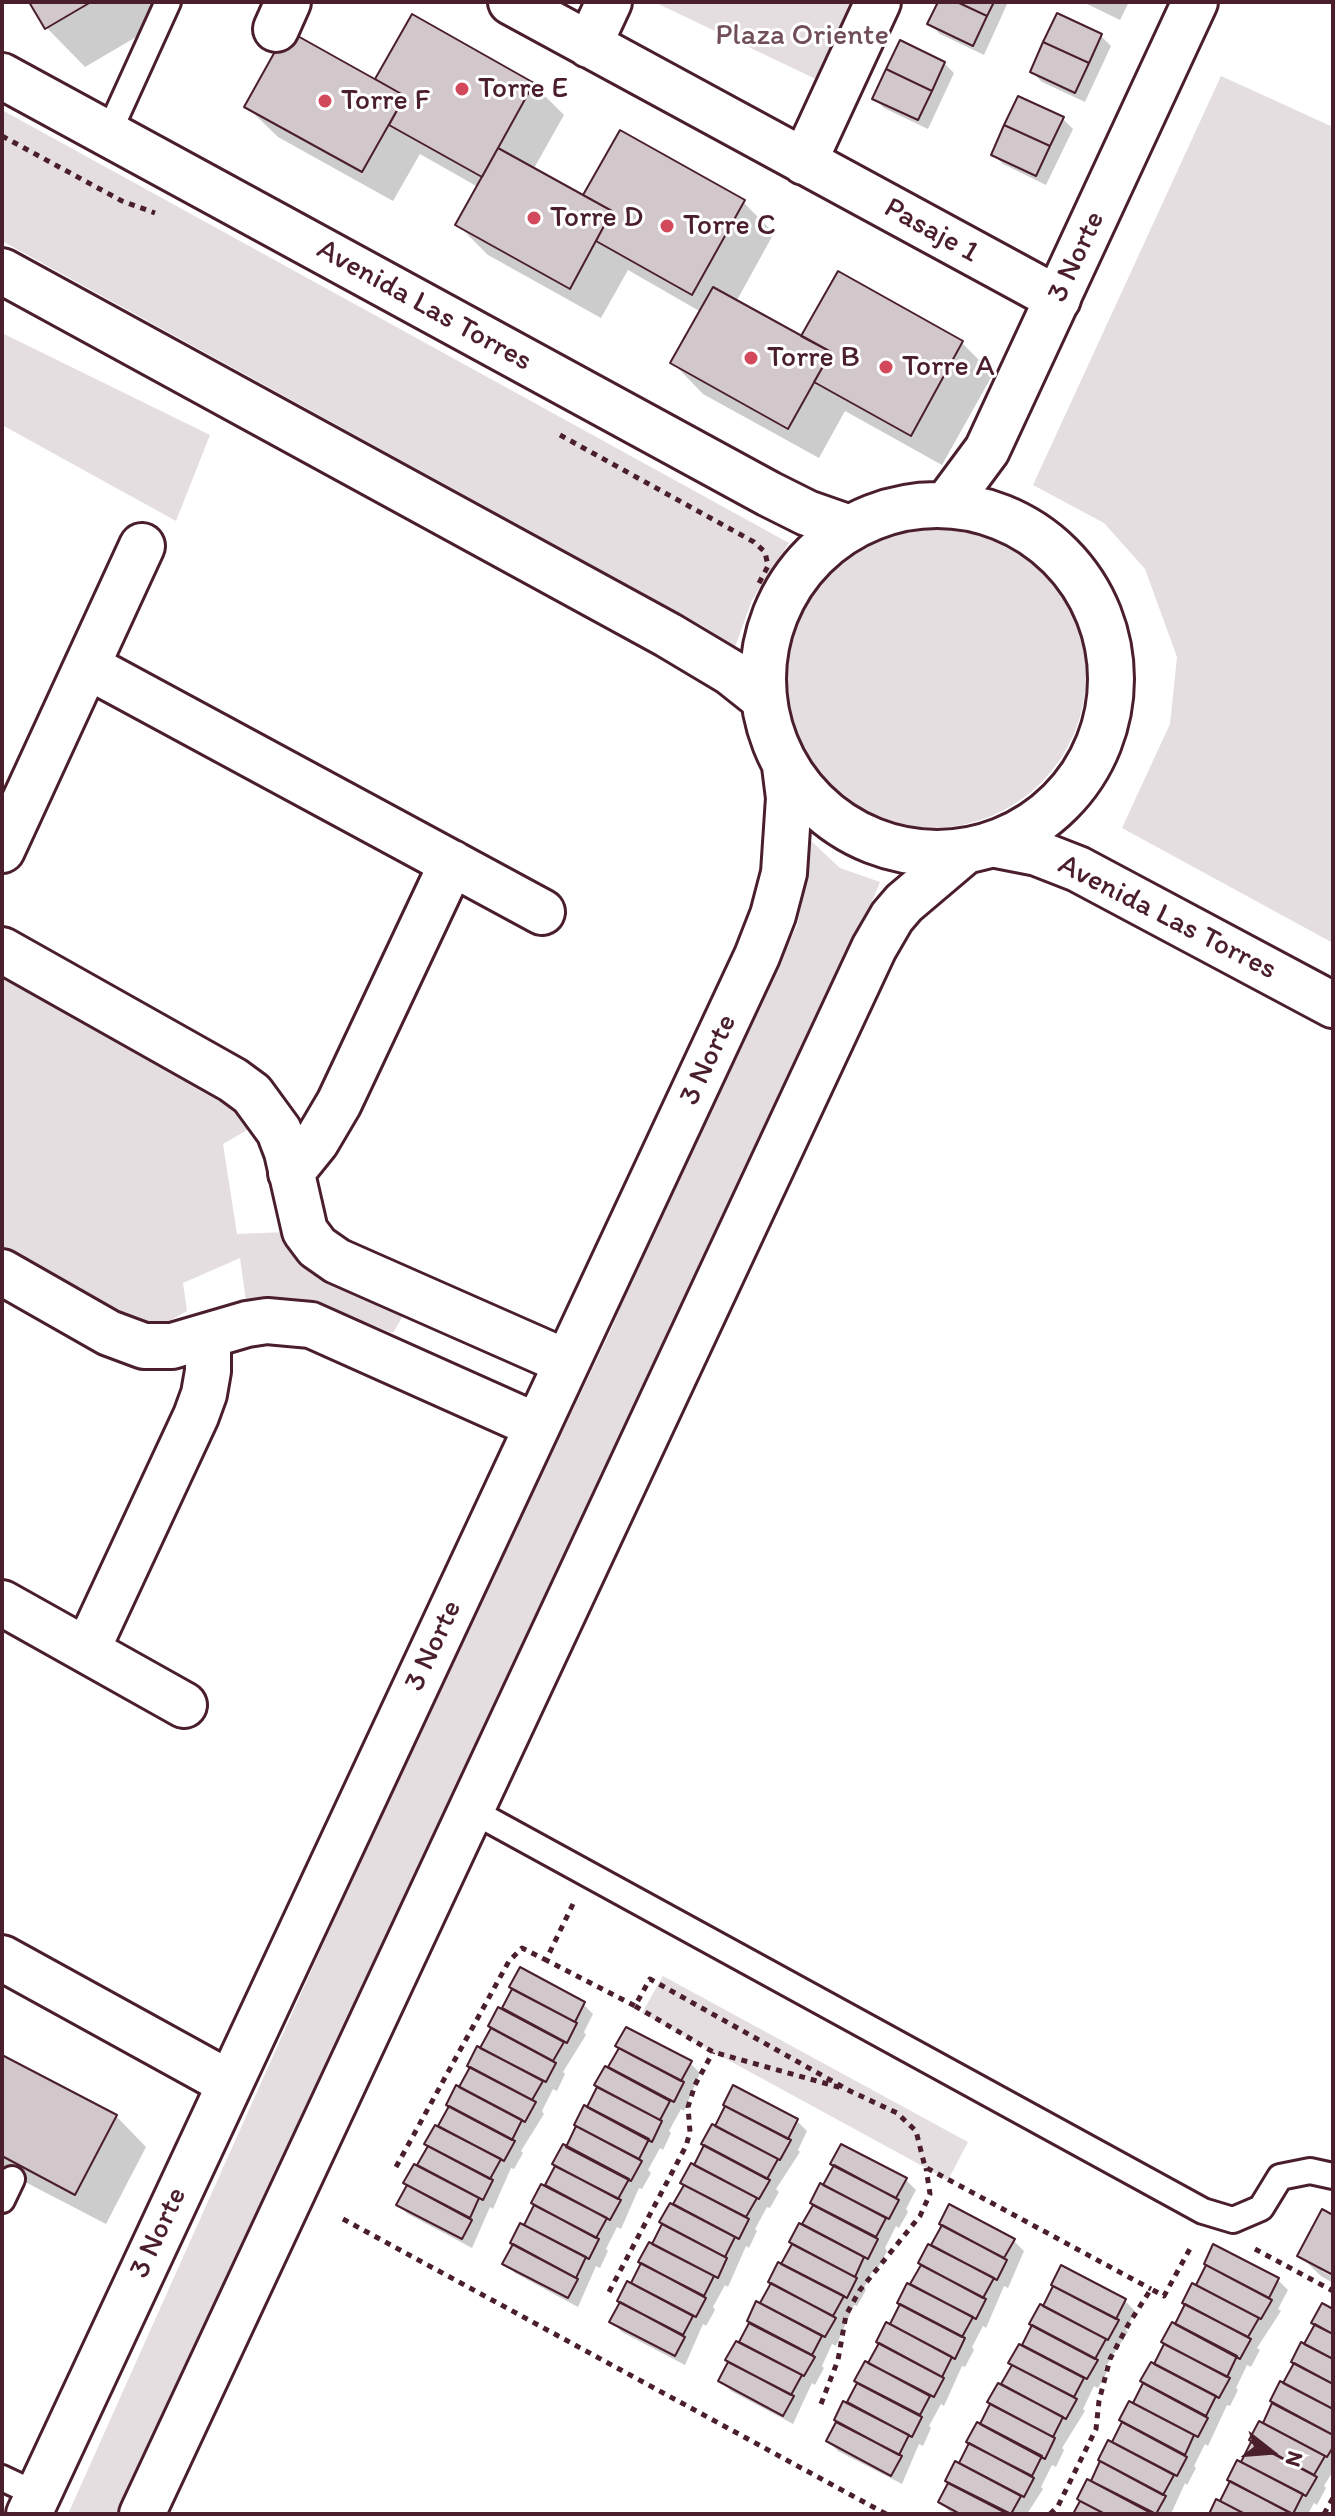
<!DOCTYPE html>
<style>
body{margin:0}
#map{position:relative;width:1335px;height:2516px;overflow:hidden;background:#fff;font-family:Itim,sans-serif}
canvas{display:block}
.frame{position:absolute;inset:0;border:4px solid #4a1f2b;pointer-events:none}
.north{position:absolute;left:1231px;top:2412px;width:80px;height:80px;-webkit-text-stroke:6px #fff;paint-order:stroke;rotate:107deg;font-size:22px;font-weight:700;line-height:32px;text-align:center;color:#4a1f2b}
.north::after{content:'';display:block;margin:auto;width:28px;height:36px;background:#4a1f2b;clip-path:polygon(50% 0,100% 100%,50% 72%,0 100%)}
</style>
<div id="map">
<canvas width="1335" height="2516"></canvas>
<div class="frame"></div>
<div class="north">N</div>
</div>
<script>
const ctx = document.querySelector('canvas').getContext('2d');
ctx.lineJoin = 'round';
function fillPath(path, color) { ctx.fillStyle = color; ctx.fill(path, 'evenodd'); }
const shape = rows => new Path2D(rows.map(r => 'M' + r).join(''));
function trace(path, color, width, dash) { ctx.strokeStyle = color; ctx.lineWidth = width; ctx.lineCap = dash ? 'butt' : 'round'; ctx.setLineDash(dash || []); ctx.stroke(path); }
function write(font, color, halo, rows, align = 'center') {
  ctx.font = font + ' Itim,sans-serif'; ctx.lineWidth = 6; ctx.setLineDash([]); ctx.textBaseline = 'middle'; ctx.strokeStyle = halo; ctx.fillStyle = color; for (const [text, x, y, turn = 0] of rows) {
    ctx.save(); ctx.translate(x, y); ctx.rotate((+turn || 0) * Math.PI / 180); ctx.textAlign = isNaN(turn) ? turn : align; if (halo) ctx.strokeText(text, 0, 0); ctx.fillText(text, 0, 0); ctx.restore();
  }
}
const green = shape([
 [654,2,860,2,822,82],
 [1221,76,1333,127,1333,943,1122,828,1170,724,1177,657,1145,569,1104,523,1033,485],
 [2,110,789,543,752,600,735,647,703,626,2,241],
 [2,333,210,435,176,521,2,425],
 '778 674a154 154 0 1 1 308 0a154 154 0 1 1-308 0Z',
 [809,839,840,868,880,882,870,906,773,1107,122,2514,68,2514,415,1739,611,1330,661,1204,797,926,808,871],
 [2,979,216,1090,239,1113,249,1129,223,1144,237,1234,285,1232,404,1314,393,1333,317,1304,285,1299,246,1301,240,1258,183,1283,187,1311,155,1329,135,1328,2,1249],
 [663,1976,968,2142,948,2180,642,2013]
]);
const shadow = shape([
 [32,2,164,2,172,16,85,67,46,27],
 [940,2,1008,2,984,55,940,34,930,24],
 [1083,2,1129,2,1120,20],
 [412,17,533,84,564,115,533,170,584,198,743,202,774,233,736,302,802,339,838,274,962,343,993,374,942,465,845,411,819,458,703,394,673,363,701,312,628,270,601,318,488,255,457,224,478,187,420,154,393,201,278,137,247,107,376,82],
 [1101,36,1111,46,1085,102,1042,82,1032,72],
 [944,63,954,73,928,129,884,108,874,98],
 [1063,119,1073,129,1046,185,1003,164,993,154],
 [511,1987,583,2004,593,2014,584,2032,586,2035,563,2072,565,2074,557,2091,553,2089,542,2111,544,2114,521,2151,523,2153,514,2169,511,2168,493,2209,490,2207,472,2248,408,2214,398,2204,436,2127,439,2129,457,2088,460,2090,493,2029,490,2026,514,1990],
 [620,2049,690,2063,700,2073,684,2111,681,2109,669,2131,671,2133,663,2150,660,2148,648,2170,651,2173,642,2189,639,2188,621,2229,617,2227,606,2249,608,2251,600,2268,596,2266,578,2307,515,2273,505,2263,599,2088,597,2085],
 [2,2057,116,2116,146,2147,106,2224,2,2170],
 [797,2121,807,2131,798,2150,800,2152,776,2189,779,2192,770,2208,767,2207,755,2229,757,2231,749,2248,746,2246,728,2287,725,2285,713,2307,715,2310,706,2326,703,2324,685,2365,622,2332,612,2322,622,2303,619,2300,643,2264,664,2225,662,2222,685,2186],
 [906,2180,916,2190,906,2209,908,2212,899,2228,896,2226,885,2248,887,2251,878,2268,875,2266,864,2288,866,2290,857,2306,854,2305,836,2346,832,2344,822,2366,824,2368,815,2385,812,2383,793,2424,731,2391,721,2381,740,2345,757,2304,761,2305,794,2245,791,2242,815,2205],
 [1333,2217,1333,2273,1322,2267,1322,2271,1333,2277,1333,2283,1321,2276,1300,2256],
 [944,2226,1014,2241,1024,2251,1008,2288,1004,2286,986,2328,983,2326,972,2347,974,2350,965,2367,962,2366,944,2406,941,2404,929,2426,931,2428,923,2446,919,2444,902,2484,838,2451,828,2441,844,2403,848,2405,891,2327,908,2285,911,2287,923,2265,920,2263],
 [1214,2247,1278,2280,1288,2290,1278,2309,1281,2311,1257,2348,1260,2350,1251,2367,1247,2365,1236,2388,1238,2390,1230,2406,1227,2405,1208,2446,1205,2444,1194,2466,1196,2468,1187,2485,1185,2483,1171,2514,1074,2514,1092,2484,1109,2443,1112,2445,1134,2405,1152,2365,1155,2366,1197,2288],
 [1125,2301,1135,2311,1126,2330,1128,2332,1104,2369,1107,2372,1098,2388,1094,2386,1083,2409,1085,2411,1062,2448,1064,2450,1056,2467,1052,2465,1041,2487,1043,2489,1027,2514,950,2512,940,2502,950,2483,947,2480,971,2444,992,2405,990,2402,1023,2348,1041,2307],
 [1333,2311,1333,2471,1324,2486,1326,2488,1317,2505,1314,2503,1308,2514,1211,2514,1221,2504,1263,2425,1302,2345,1305,2347]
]);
const building = shape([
 [29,2,91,2,45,29,29,2],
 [938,2,957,2,987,16,973,46,927,24,938,2],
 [957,2,994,2,987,16,957,2],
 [1057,13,1102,34,1089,63,1043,42,1057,13],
 [412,14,534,83,482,177,389,125,405,96,375,79,412,14],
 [287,30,405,96,362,172,244,107,287,30],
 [900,40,945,62,932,91,886,69,900,40],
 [1043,42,1089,63,1075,93,1030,72,1043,42],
 [886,69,932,91,918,120,872,99,886,69],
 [1018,96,1064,117,1050,146,1004,125,1018,96],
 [1004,125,1050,146,1036,176,991,155,1004,125],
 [620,130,745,200,692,295,596,241,612,211,583,195,620,130],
 [498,148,612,211,570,289,455,225,498,148],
 [838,271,963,341,911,436,814,382,831,352,801,336,838,271],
 [713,287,831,352,788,429,670,363,713,287],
 [520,1967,585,2002,575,2022,509,1987,520,1967],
 [512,1989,577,2023,567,2043,502,2008,512,1989],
 [498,2007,564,2042,553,2061,488,2026,498,2007],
 [626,2027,692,2061,681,2081,615,2046,626,2027],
 [491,2028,556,2063,546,2082,480,2048,491,2028],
 [477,2046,543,2081,532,2100,467,2066,477,2046],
 [619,2048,684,2082,674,2102,608,2067,619,2048],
 [2,2055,117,2115,75,2195,2,2156,2,2055],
 [605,2066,670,2101,660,2120,594,2085,605,2066],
 [470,2067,536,2102,525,2122,459,2087,470,2067],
 [456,2085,522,2120,512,2140,446,2105,456,2085],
 [733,2085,798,2119,788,2139,723,2105,733,2085],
 [597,2087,662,2121,652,2142,587,2107,597,2087],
 [584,2105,649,2139,639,2159,574,2125,584,2105],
 [449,2106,515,2141,504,2161,438,2126,449,2106],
 [725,2106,791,2140,780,2160,715,2126,725,2106],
 [712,2124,778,2159,767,2179,701,2144,712,2124],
 [435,2125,501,2159,490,2179,424,2144,435,2125],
 [576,2126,642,2161,631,2181,566,2147,576,2126],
 [563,2144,629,2179,618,2199,552,2164,563,2144],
 [841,2144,907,2178,896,2198,830,2164,841,2144],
 [704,2145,770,2180,759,2199,694,2165,704,2145],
 [428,2146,493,2180,483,2200,417,2165,428,2146],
 [691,2163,757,2198,746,2217,680,2183,691,2163],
 [414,2164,479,2198,470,2218,403,2183,414,2164],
 [834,2165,899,2200,889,2219,823,2185,834,2165],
 [555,2166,621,2200,610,2220,545,2185,555,2166],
 [820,2183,886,2218,876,2237,810,2203,820,2183],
 [541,2184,607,2218,596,2238,531,2203,541,2184],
 [407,2185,472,2220,462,2239,396,2205,407,2185],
 [684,2185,749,2219,739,2239,673,2204,684,2185],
 [670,2203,735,2237,725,2257,659,2222,670,2203],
 [949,2204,1015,2239,1004,2258,939,2224,949,2204],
 [534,2205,599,2239,589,2259,524,2225,534,2205],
 [813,2205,878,2239,868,2259,802,2224,813,2205],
 [1322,2209,1333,2215,1333,2275,1297,2256,1322,2209],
 [520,2223,586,2257,576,2278,510,2243,520,2223],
 [799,2223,864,2257,855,2277,789,2242,799,2223],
 [662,2224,727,2258,718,2278,652,2244,662,2224],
 [942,2225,1007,2260,997,2280,931,2245,942,2225],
 [649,2242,714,2276,704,2296,638,2262,649,2242],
 [513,2244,578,2279,568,2298,502,2264,513,2244],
 [792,2244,857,2278,847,2298,781,2264,792,2244],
 [928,2244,994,2278,983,2298,918,2263,928,2244],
 [1213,2244,1279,2278,1269,2298,1204,2264,1213,2244],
 [778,2262,844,2296,833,2316,768,2282,778,2262],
 [641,2263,706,2298,696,2317,631,2283,641,2263],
 [921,2265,986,2299,976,2319,910,2284,921,2265],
 [1061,2265,1126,2299,1116,2319,1051,2285,1061,2265],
 [1206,2265,1272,2300,1261,2319,1196,2285,1206,2265],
 [627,2281,693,2316,683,2335,617,2301,627,2281],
 [771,2283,836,2318,825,2337,760,2303,771,2283],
 [907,2283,973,2317,962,2337,897,2303,907,2283],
 [1192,2283,1259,2318,1248,2337,1182,2303,1192,2283],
 [1053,2286,1119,2320,1108,2340,1043,2306,1053,2286],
 [756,2301,822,2336,812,2355,747,2321,756,2301],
 [620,2302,685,2337,675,2356,609,2322,620,2302],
 [1322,2303,1333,2309,1333,2334,1311,2323,1322,2303],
 [900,2304,965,2338,955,2359,890,2324,900,2304],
 [1040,2304,1106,2339,1095,2359,1029,2324,1040,2304],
 [1185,2304,1251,2339,1240,2359,1175,2324,1185,2304],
 [886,2322,952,2357,942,2377,876,2342,886,2322],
 [1172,2322,1237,2356,1227,2377,1161,2342,1172,2322],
 [749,2323,815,2357,804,2376,739,2342,749,2323],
 [1315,2324,1333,2334,1333,2359,1304,2344,1315,2324],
 [1032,2325,1098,2360,1087,2379,1022,2345,1032,2325],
 [736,2341,802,2375,791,2395,725,2360,736,2341],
 [1301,2342,1333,2359,1333,2384,1291,2362,1301,2342],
 [879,2343,944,2378,934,2397,868,2363,879,2343],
 [1019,2344,1084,2378,1074,2397,1008,2363,1019,2344],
 [1164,2344,1230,2378,1219,2398,1154,2364,1164,2344],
 [865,2361,930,2396,920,2415,854,2381,865,2361],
 [728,2362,794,2396,783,2416,718,2381,728,2362],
 [1151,2362,1216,2396,1206,2416,1140,2381,1151,2362],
 [1294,2363,1333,2384,1333,2409,1283,2383,1294,2363],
 [1012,2365,1077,2399,1066,2419,1001,2384,1012,2365],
 [1280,2381,1333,2409,1333,2435,1270,2401,1280,2381],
 [857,2383,922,2417,912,2437,847,2402,857,2383],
 [998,2383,1063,2417,1053,2437,987,2402,998,2383],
 [1143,2383,1208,2418,1198,2437,1133,2403,1143,2383],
 [843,2401,909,2435,899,2455,834,2420,843,2401],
 [1129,2401,1194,2435,1185,2455,1119,2420,1129,2401],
 [1272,2403,1333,2435,1333,2447,1327,2457,1263,2423,1272,2403],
 [990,2404,1055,2438,1045,2459,980,2424,990,2404],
 [1259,2421,1325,2456,1314,2475,1249,2440,1259,2421],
 [836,2422,902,2456,891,2476,826,2441,836,2422],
 [977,2422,1042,2456,1032,2476,966,2442,977,2422],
 [1122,2422,1187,2457,1177,2476,1112,2442,1122,2422],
 [1108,2440,1174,2475,1163,2495,1098,2460,1108,2440],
 [1251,2442,1317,2477,1306,2496,1241,2462,1251,2442],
 [969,2443,1034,2478,1024,2497,959,2463,969,2443],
 [1237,2460,1303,2494,1293,2514,1227,2480,1237,2460],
 [955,2461,1021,2496,1011,2514,945,2481,955,2461],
 [1100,2461,1166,2496,1156,2514,1091,2481,1100,2461],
 [1087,2479,1091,2481,1153,2514,1105,2514,1080,2501,1077,2499,1087,2479],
 [1230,2481,1292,2514,1245,2514,1220,2501,1230,2481],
 [948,2483,1008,2514,960,2514,938,2502,948,2483],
 [1216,2499,1220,2501,1245,2514,1209,2514,1216,2499],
 [1080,2501,1105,2514,1073,2514,1080,2501]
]);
const path = shape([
 [2,136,122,201,155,213],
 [560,435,754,542,765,552,768,566,758,585,783,598],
 [573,1904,546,1960,635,2006,650,1979,850,2091,897,2113,916,2131,925,2167,1151,2289],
 [635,2006,713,2052,842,2088],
 [396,2167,509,1961,522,1948,546,1960],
 [343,2219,886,2514],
 [1255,2249,1333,2291],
 [609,2292,686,2146,690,2132,688,2107,695,2085,713,2052],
 [821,2404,838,2360,846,2315,860,2290,920,2216,930,2194,926,2168],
 [1050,2514,1058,2506,1096,2429,1099,2401,1110,2359,1128,2325,1151,2289,1164,2296,1192,2245],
 [1324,2514,1333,2498]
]);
const lane = shape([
 [108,134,168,2],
 [471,1810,1203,2211,1233,2220,1261,2208,1280,2177,1310,2171,1333,2176],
 [2,2200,12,2179],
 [2,2478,38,2495]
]);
const street = shape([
 [511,2,1058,299],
 [276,29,288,2],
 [589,45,609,2],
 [2,76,769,494,807,513,850,528],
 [804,162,878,2],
 [2,271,668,635,730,672,764,699],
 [87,666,542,912],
 [996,845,1037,853,1078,869,1333,1005],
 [2,850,142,546],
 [2,950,233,1080,252,1094,279,1131,287,1152,305,1231,317,1247,337,1261,566,1362],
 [291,1173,316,1142,339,1103,452,863],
 [2,1272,109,1333,144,1346,172,1346,247,1324,267,1321,311,1325,537,1426],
 [2,1603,184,1705],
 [87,1650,196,1416,204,1394,208,1371,208,1336],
 [2,1958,229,2083]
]);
const secondary = shape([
 [947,504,987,450,1195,2],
 '763 679a174 174 0 1 1 348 0a174 174 0 1 1-348 0Z',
 [29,2514,757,956,773,915,784,873,789,798,785,766],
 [142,2514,874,948,892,917,904,903,963,853]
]);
const markers = [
 [462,89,8,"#d1495b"],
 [325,101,8,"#d1495b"],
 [534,218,8,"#d1495b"],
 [667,226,8,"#d1495b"],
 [751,358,8,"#d1495b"],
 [886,367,8,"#d1495b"]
];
const parkNames = [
 ["Plaza Oriente",802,36]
];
const poiNames = [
 ["Torre E",478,89],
 ["Torre F",341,101],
 ["Torre D",550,218],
 ["Torre C",683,226],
 ["Torre B",767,358],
 ["Torre A",902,367]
];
const streetNames = [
 ["Pasaje 1",931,231,29],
 ["3 Norte",1077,257,-65],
 ["Avenida Las Torres",424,306,29],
 ["Avenida Las Torres",1167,918,27],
 ["3 Norte",709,1060,-65],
 ["3 Norte",434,1646,-65],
 ["3 Norte",159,2233,-65]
];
fillPath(green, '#e5dee0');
fillPath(shadow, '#0003');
fillPath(building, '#d2c7cb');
trace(building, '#4a1f2b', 2);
trace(lane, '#4a1f2b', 30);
trace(street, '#4a1f2b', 50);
trace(secondary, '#4a1f2b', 50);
trace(path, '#4a1f2b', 5, [6, 6]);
trace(lane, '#fff', 24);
trace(street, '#fff', 44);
trace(secondary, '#fff', 44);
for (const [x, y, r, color] of markers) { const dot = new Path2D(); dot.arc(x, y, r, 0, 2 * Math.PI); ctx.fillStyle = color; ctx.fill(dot); trace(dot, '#fff', 3); }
write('30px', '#714f58', '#fff', parkNames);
write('30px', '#4a1f2b', '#fff', poiNames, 'left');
write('30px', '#4a1f2b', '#fff', streetNames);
</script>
